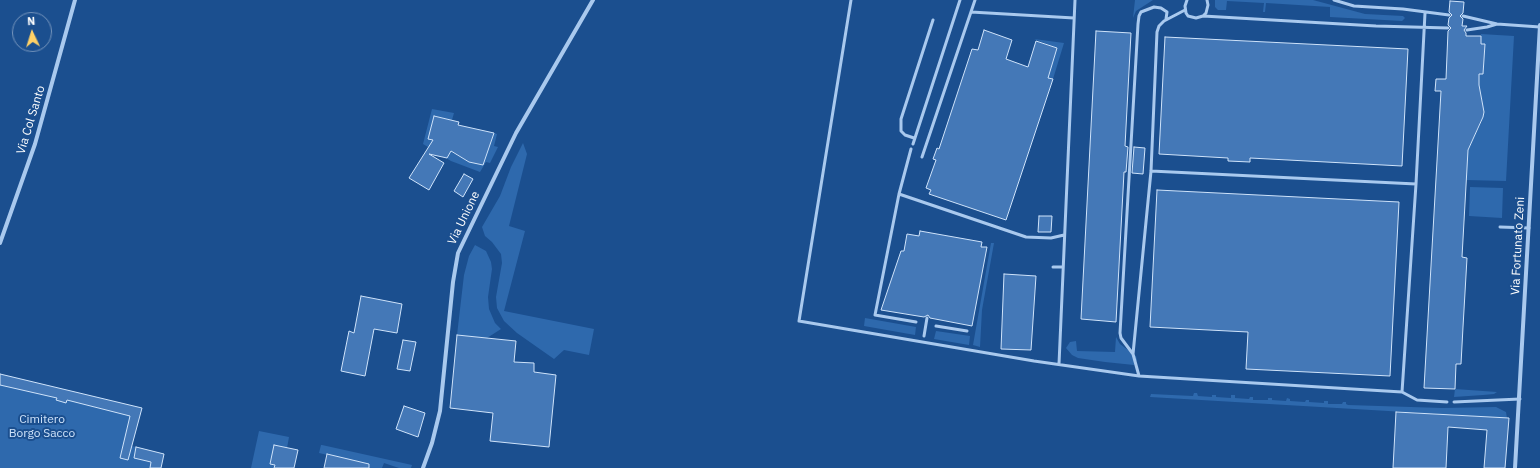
<!DOCTYPE html>
<style>
body{margin:0}
#map{position:relative;width:1540px;height:468px;overflow:hidden;background:#1b4f8f;font-family:"IBM Plex Sans",sans-serif}
canvas{display:block}
.north{position:absolute;left:12px;top:12px;width:40px;height:40px;box-sizing:border-box;background:#1b4f8f;border:1px solid #7695bc;border-radius:50%;rotate:356deg;font-size:11px;font-weight:700;line-height:16px;text-align:center;color:#fff}
.north::after{content:'';display:block;margin:auto;width:14px;height:18px;background:#ffd166;clip-path:polygon(50% 0,100% 100%,50% 72%,0 100%)}
</style>
<div id="map">
<canvas width="1540" height="468"></canvas>
<div class="north">N</div>
</div>
<script>
const ctx = document.querySelector('canvas').getContext('2d');
ctx.lineJoin = 'round';
function fillPath(path, color) { ctx.fillStyle = color; ctx.fill(path, 'evenodd'); }
const shape = rows => new Path2D(rows.map(r => 'M' + r).join(''));
function trace(path, color, width, dash) { ctx.strokeStyle = color; ctx.lineWidth = width; ctx.lineCap = dash ? 'butt' : 'round'; ctx.setLineDash(dash || []); ctx.stroke(path); }
function write(font, color, halo, rows, align = 'center') {
  ctx.font = font + ' "IBM Plex Sans",sans-serif'; ctx.lineWidth = 4; ctx.setLineDash([]); ctx.textBaseline = 'middle'; ctx.strokeStyle = halo; ctx.fillStyle = color; for (const [text, x, y, turn = 0] of rows) {
    ctx.save(); ctx.translate(x, y); ctx.rotate((+turn || 0) * Math.PI / 180); ctx.textAlign = isNaN(turn) ? turn : align; if (halo) ctx.strokeText(text, 0, 0); ctx.fillText(text, 0, 0); ctx.restore();
  }
}
const green = shape([
 [1135,0,1153,0,1136,11,1133,18],
 [1215,0,1313,0,1365,14,1403,16,1405,18,1402,21,1330,17,1330,7,1266,3,1265,12,1263,12,1264,3,1227,1,1226,10,1218,10,1215,7],
 [1481,34,1514,36,1506,181,1466,180,1468,150,1481,123,1484,112,1477,78,1479,78,1479,74,1483,74,1485,44,1481,44],
 [1034,39,1064,43,1053,79,1048,78,1057,48],
 [432,109,454,113,452,120,434,116,429,139,441,142,448,150,469,162,483,165,494,133,497,134,494,146,498,147,490,163,486,162,480,172,451,161,423,144],
 [523,143,527,154,509,226,525,231,504,311,594,329,589,355,564,350,554,359,517,333,504,321,497,308,496,297,502,263,501,254,492,242,485,236,482,227,500,196,511,167],
 [1470,187,1503,188,1502,218,1469,216],
 [991,243,994,243,982,310,980,347,973,345],
 [475,245,486,251,491,262,492,269,488,297,489,309,495,323,501,329,487,338,457,335,464,275,469,256],
 [865,318,916,327,915,335,864,326],
 [936,331,970,336,969,345,934,339],
 [1116,337,1120,344,1136,356,1137,360,1134,365,1105,362,1078,358,1072,355,1066,348,1070,342,1076,341,1077,351,1115,352],
 [0,374,142,408,132,446,164,454,161,468,0,468],
 [1455,389,1497,392,1494,394,1483,395,1454,397],
 [1194,393,1197,393,1198,396,1212,397,1212,395,1216,395,1216,397,1231,398,1231,395,1235,395,1235,398,1249,399,1250,397,1253,397,1253,400,1268,400,1268,398,1272,398,1272,400,1286,401,1287,398,1290,399,1290,401,1305,402,1306,400,1309,400,1309,402,1324,403,1324,401,1328,401,1328,404,1342,404,1343,402,1346,402,1346,404,1348,405,1442,408,1496,407,1506,412,1507,418,1150,397,1151,394,1193,396],
 [259,431,289,437,287,448,270,464,275,465,274,468,251,468],
 [321,445,322,445,412,465,411,468,399,468,384,463,382,468,366,468,367,464,319,453]
]);
const building = shape([
 [1450,1,1464,2,1463,13,1460,16,1463,19,1462,26,1467,26,1464,30,1466,33,1466,36,1481,36,1481,44,1485,44,1483,74,1479,74,1479,85,1484,112,1483,117,1468,150,1462,257,1467,258,1463,327,1461,364,1456,364,1455,389,1424,388,1441,91,1435,91,1436,79,1446,79,1448,31,1451,28,1448,25,1449,18,1452,15,1449,12,1450,1],
 [984,30,1012,40,1006,59,1028,67,1036,41,1057,48,1048,78,1053,79,1006,220,929,194,931,190,926,188,936,160,933,159,937,148,939,149,972,49,978,50,984,30],
 [1096,31,1131,33,1125,146,1128,147,1126,172,1124,172,1116,322,1081,319,1096,31],
 [1165,37,1408,49,1402,166,1250,158,1250,162,1228,161,1228,158,1159,154,1165,37],
 [434,116,459,122,458,125,494,133,483,165,469,162,451,151,447,158,429,154,444,163,429,190,409,178,433,140,428,139,434,116],
 [1134,147,1145,148,1143,174,1132,173,1134,147],
 [464,174,473,179,463,197,454,191,464,174],
 [1157,190,1399,202,1390,376,1246,369,1248,332,1150,327,1157,190],
 [1039,216,1052,216,1051,232,1038,232,1039,216],
 [920,231,982,242,981,247,987,247,972,326,930,318,928,315,924,317,881,310,901,251,904,251,907,234,919,236,920,231],
 [1004,274,1036,276,1031,350,1001,349,1004,274],
 [361,296,402,304,397,333,374,329,365,376,341,371,349,331,354,333,361,296],
 [457,335,516,341,514,362,534,363,534,372,556,375,549,447,490,441,493,413,450,408,457,335],
 [403,340,416,342,410,371,397,369,403,340],
 [0,374,142,408,128,460,120,458,130,416,67,400,66,403,56,400,57,398,0,385,0,374],
 [404,406,425,413,418,437,396,429,404,406],
 [1396,412,1509,418,1505,468,1484,468,1487,430,1448,427,1446,468,1393,468,1396,412],
 [274,445,298,450,294,468,274,468,275,465,270,464,274,445],
 [136,447,164,454,161,468,150,468,151,462,134,458,136,447],
 [327,454,369,464,369,468,324,468,327,454]
]);
const lane = shape([
 [851,0,799,321,1034,361,1139,376,1402,392,1417,400,1447,402],
 [1187,0,1185,6,1186,13,1188,16,1196,18,1203,16,1206,13,1208,5,1207,0],
 [1334,0,1354,6,1403,9,1449,15],
 [971,12,1074,18],
 [1203,16,1376,26,1448,28],
 [1463,16,1497,24,1540,27],
 [1467,30,1487,27,1497,24],
 [914,138,905,135,901,131,901,119,933,20],
 [913,144,960,0],
 [911,149,899,194,1026,237,1051,238,1064,235],
 [922,157,975,0],
 [1151,171,1416,184],
 [899,194,875,315,916,322],
 [1500,227,1529,228],
 [1053,267,1063,267],
 [936,326,967,331],
 [1133,354,1121,338,1120,333,1138,24,1139,16,1141,12,1154,7,1161,8,1167,12,1166,19],
 [1059,364,1075,0],
 [1139,376,1133,354,1151,171,1157,32,1159,26,1164,21,1185,10],
 [1402,392,1416,184,1425,13],
 [1454,402,1520,399]
]);
const street = shape([
 [0,243,35,144,75,0],
 [423,468,432,443,440,411,453,282,458,253,516,133,593,0],
 [1515,468,1540,25]
]);
const laneBridge = shape([
 [924,336,927,318]
]);
const streetNames = [
 ["Via Col Santo",31,120,-73],
 ["Via Unione",464,218,-64],
 ["Via Fortunato Zeni",1518,246,-87]
];
const parkNames = [
 ["Cimitero",42,420],
 ["Borgo Sacco",42,434]
];
fillPath(green, '#2e69ad');
fillPath(building, '#4478b7');
trace(building, '#cfe3fa', 1);
trace(lane, '#a9c9ee', 3);
trace(street, '#a9c9ee', 4);
trace(laneBridge, '#a9c9ee', 3);
write('12px', '#fff', '#1b4f8f', streetNames);
write('12px', '#cfe3fa', '#1b4f8f', parkNames);
</script>
